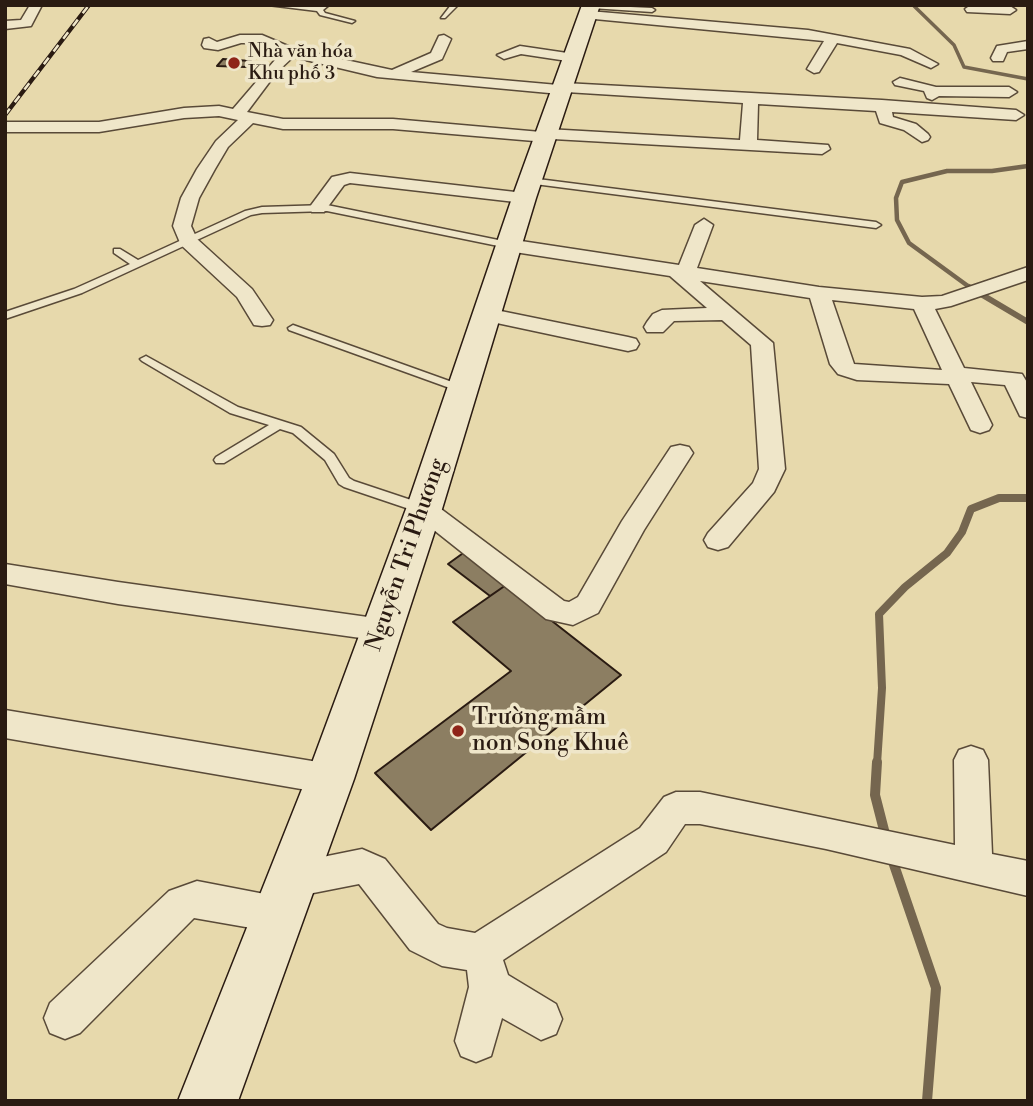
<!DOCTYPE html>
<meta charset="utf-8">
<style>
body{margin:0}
#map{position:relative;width:1033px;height:1106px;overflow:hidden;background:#e7d9ac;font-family:"Libre Bodoni",serif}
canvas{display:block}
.frame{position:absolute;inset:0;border:7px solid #2a1b12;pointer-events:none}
</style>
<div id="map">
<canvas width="1033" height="1106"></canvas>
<div class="frame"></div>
</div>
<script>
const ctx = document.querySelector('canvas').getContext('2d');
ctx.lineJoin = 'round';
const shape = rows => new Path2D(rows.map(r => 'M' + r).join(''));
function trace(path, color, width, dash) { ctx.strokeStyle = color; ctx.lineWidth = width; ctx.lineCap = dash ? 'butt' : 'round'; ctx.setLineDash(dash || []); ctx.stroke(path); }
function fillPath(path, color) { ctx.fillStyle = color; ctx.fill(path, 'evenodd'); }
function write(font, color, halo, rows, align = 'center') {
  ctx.font = font + ' "Libre Bodoni",serif'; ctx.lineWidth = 7; ctx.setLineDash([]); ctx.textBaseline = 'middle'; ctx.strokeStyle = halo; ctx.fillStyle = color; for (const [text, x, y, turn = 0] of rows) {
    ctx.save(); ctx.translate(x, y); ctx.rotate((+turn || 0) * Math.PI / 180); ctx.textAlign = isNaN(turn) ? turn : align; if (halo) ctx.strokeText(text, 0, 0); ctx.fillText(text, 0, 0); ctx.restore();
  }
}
const streamFar4 = shape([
 [913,5,954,45,964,67,1028,79]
]);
const streamFar3 = shape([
 [972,289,909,243,897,220,896,198,902,182,947,171,992,171,1028,166]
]);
const streamFar2 = shape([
 [969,287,1028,322]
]);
const streamFar1 = shape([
 [877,764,882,688,879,614,905,587,947,553,962,532,971,509,999,498,1028,498]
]);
const stream = shape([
 [877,762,875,795,886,838],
 [891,856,936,988,927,1101]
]);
const building = shape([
 [223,59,251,61,246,67,217,66,223,59],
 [466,551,506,585,490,596,448,564,466,551],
 [506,585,621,675,431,830,375,773,511,671,453,622,506,585]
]);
const lane = shape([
 [268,5,319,7,329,5,323,10,325,13,355,21,352,23,320,15,317,11,268,5],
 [451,5,458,5,445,18,441,18,451,5],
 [588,5,652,8,655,10,652,12,591,8,588,5],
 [530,178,876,222,881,225,876,228,527,183,527,179,530,178],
 [327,205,508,242,513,245,508,248,327,211,262,213,251,215,82,293,5,319,5,312,74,289,130,264,114,253,114,249,120,249,138,260,245,211,262,207,327,205],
 [293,325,466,387,468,389,466,391,458,391,289,330,288,328,293,325],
 [146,356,238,407,301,427,334,454,349,478,354,481,429,506,431,509,424,514,344,487,339,484,325,460,293,433,280,429,224,463,216,463,214,460,216,457,269,425,230,413,142,361,140,359,146,356]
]);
const street = shape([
 [30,5,42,5,31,26,5,29,5,21,21,20,30,5],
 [971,5,1010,6,1016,10,1010,14,967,12,965,9,971,5],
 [589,11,808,30,910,49,938,64,931,68,901,55,837,43,819,72,814,73,807,69,824,41,584,18,584,12,589,11],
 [240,35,262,35,295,49,392,70,431,53,439,36,444,35,451,39,442,59,411,72,558,85,564,83,882,100,1016,110,1024,115,1016,120,892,112,893,117,916,124,928,134,930,137,928,140,922,142,904,130,880,123,876,111,758,104,757,140,828,145,830,149,822,154,553,139,546,142,393,129,283,129,253,123,228,147,215,169,199,198,191,226,197,239,252,289,273,320,270,325,262,326,254,325,237,297,181,245,173,226,181,198,197,169,216,141,238,120,219,116,184,118,99,132,5,132,5,122,99,122,184,108,219,106,233,109,281,53,260,43,241,43,218,50,204,48,202,45,204,39,209,38,217,42,240,35],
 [293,57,377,77,560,94,566,92,743,103,740,140,547,129,541,132,393,119,283,119,247,112,277,72,293,57],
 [1028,41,1028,49,1007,52,1003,61,993,61,991,58,997,46,1028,41],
 [520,46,574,54,581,58,574,62,521,54,504,59,497,55,520,46],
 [900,78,936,87,1009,87,1017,92,1009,97,939,96,932,100,927,98,924,91,895,85,893,82,900,78],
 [350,173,524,193,533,198,524,203,350,183,344,185,324,212,312,212,309,208,332,177,350,173],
 [704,219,713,225,697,268,819,287,922,297,942,296,1028,267,1028,280,951,306,935,309,964,368,1022,374,1028,384,1028,418,1020,416,1005,385,971,382,992,425,989,430,980,433,971,430,949,384,857,380,838,374,830,364,810,298,700,281,773,343,785,469,774,492,728,547,718,550,708,547,704,540,708,533,753,483,759,469,751,345,722,320,674,321,663,332,647,332,644,327,647,322,653,314,662,310,707,308,670,276,508,251,498,245,508,239,679,265,695,225,704,219],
 [832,300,914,309,942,370,854,364,832,300],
 [486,308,628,337,636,339,639,344,636,349,628,351,478,319,475,314,478,309,486,308],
 [680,445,689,447,693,453,644,530,598,613,573,625,546,619,415,515,411,509,415,503,424,500,433,503,564,601,569,602,578,597,622,521,671,447,680,445],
 [5,564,118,582,382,619,393,622,397,630,393,638,382,641,118,604,5,584,5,564],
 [5,710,330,764,342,768,347,779,342,790,330,794,5,738,5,710],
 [971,746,983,750,988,760,992,854,1028,861,1028,896,826,849,700,824,685,824,666,852,503,960,508,975,556,1004,562,1019,556,1034,541,1040,502,1018,491,1056,476,1062,461,1056,455,1041,469,987,467,970,442,966,410,950,359,884,293,897,280,892,274,880,280,868,293,863,362,849,385,859,438,924,447,928,475,933,640,828,664,797,676,792,700,792,955,845,954,760,959,750,971,746],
 [197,881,280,897,293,902,299,915,293,928,280,933,194,918,80,1033,65,1039,50,1033,44,1018,50,1003,169,891,197,881]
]);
const secondary = shape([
 [582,5,600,5,536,198,442,509,354,779,238,1101,178,1101,306,779,406,509,512,198,582,5]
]);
const rail = shape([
 [5,115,89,5]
]);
const markers = [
 [234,63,7,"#8f2418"],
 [458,731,7,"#8f2418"]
];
const farPoinames = [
 ["Nhà văn hóa",248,52],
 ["Khu phố 3",248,74]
];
const streetNames = [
 ["Nguyễn Tri Phương",407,555,-71]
];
const poiNames = [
 ["Trường mầm",472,718],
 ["non Song Khuê",472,744]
];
trace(streamFar4, '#75664f', 3.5);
trace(streamFar3, '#75664f', 4.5);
trace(streamFar2, '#75664f', 6);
trace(streamFar1, '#75664f', 8);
trace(stream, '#75664f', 10);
fillPath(building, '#8c7e62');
trace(building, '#2a1b12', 2);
trace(lane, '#594a38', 3);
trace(street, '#594a38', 3);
trace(secondary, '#2a1b12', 3);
fillPath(lane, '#efe6c9');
fillPath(street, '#efe6c9');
fillPath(secondary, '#efe6c9');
trace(rail, '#2a1b12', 4.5);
trace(rail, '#efe6c9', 2.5, [8]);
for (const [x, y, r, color] of markers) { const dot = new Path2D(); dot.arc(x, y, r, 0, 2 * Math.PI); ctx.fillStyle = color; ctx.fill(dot); trace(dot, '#efe6c9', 2.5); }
write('19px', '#2a1b12', '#efe6c9', farPoinames, 'left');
write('23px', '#2a1b12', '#efe6c9', streetNames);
write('23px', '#2a1b12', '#efe6c9', poiNames, 'left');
</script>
